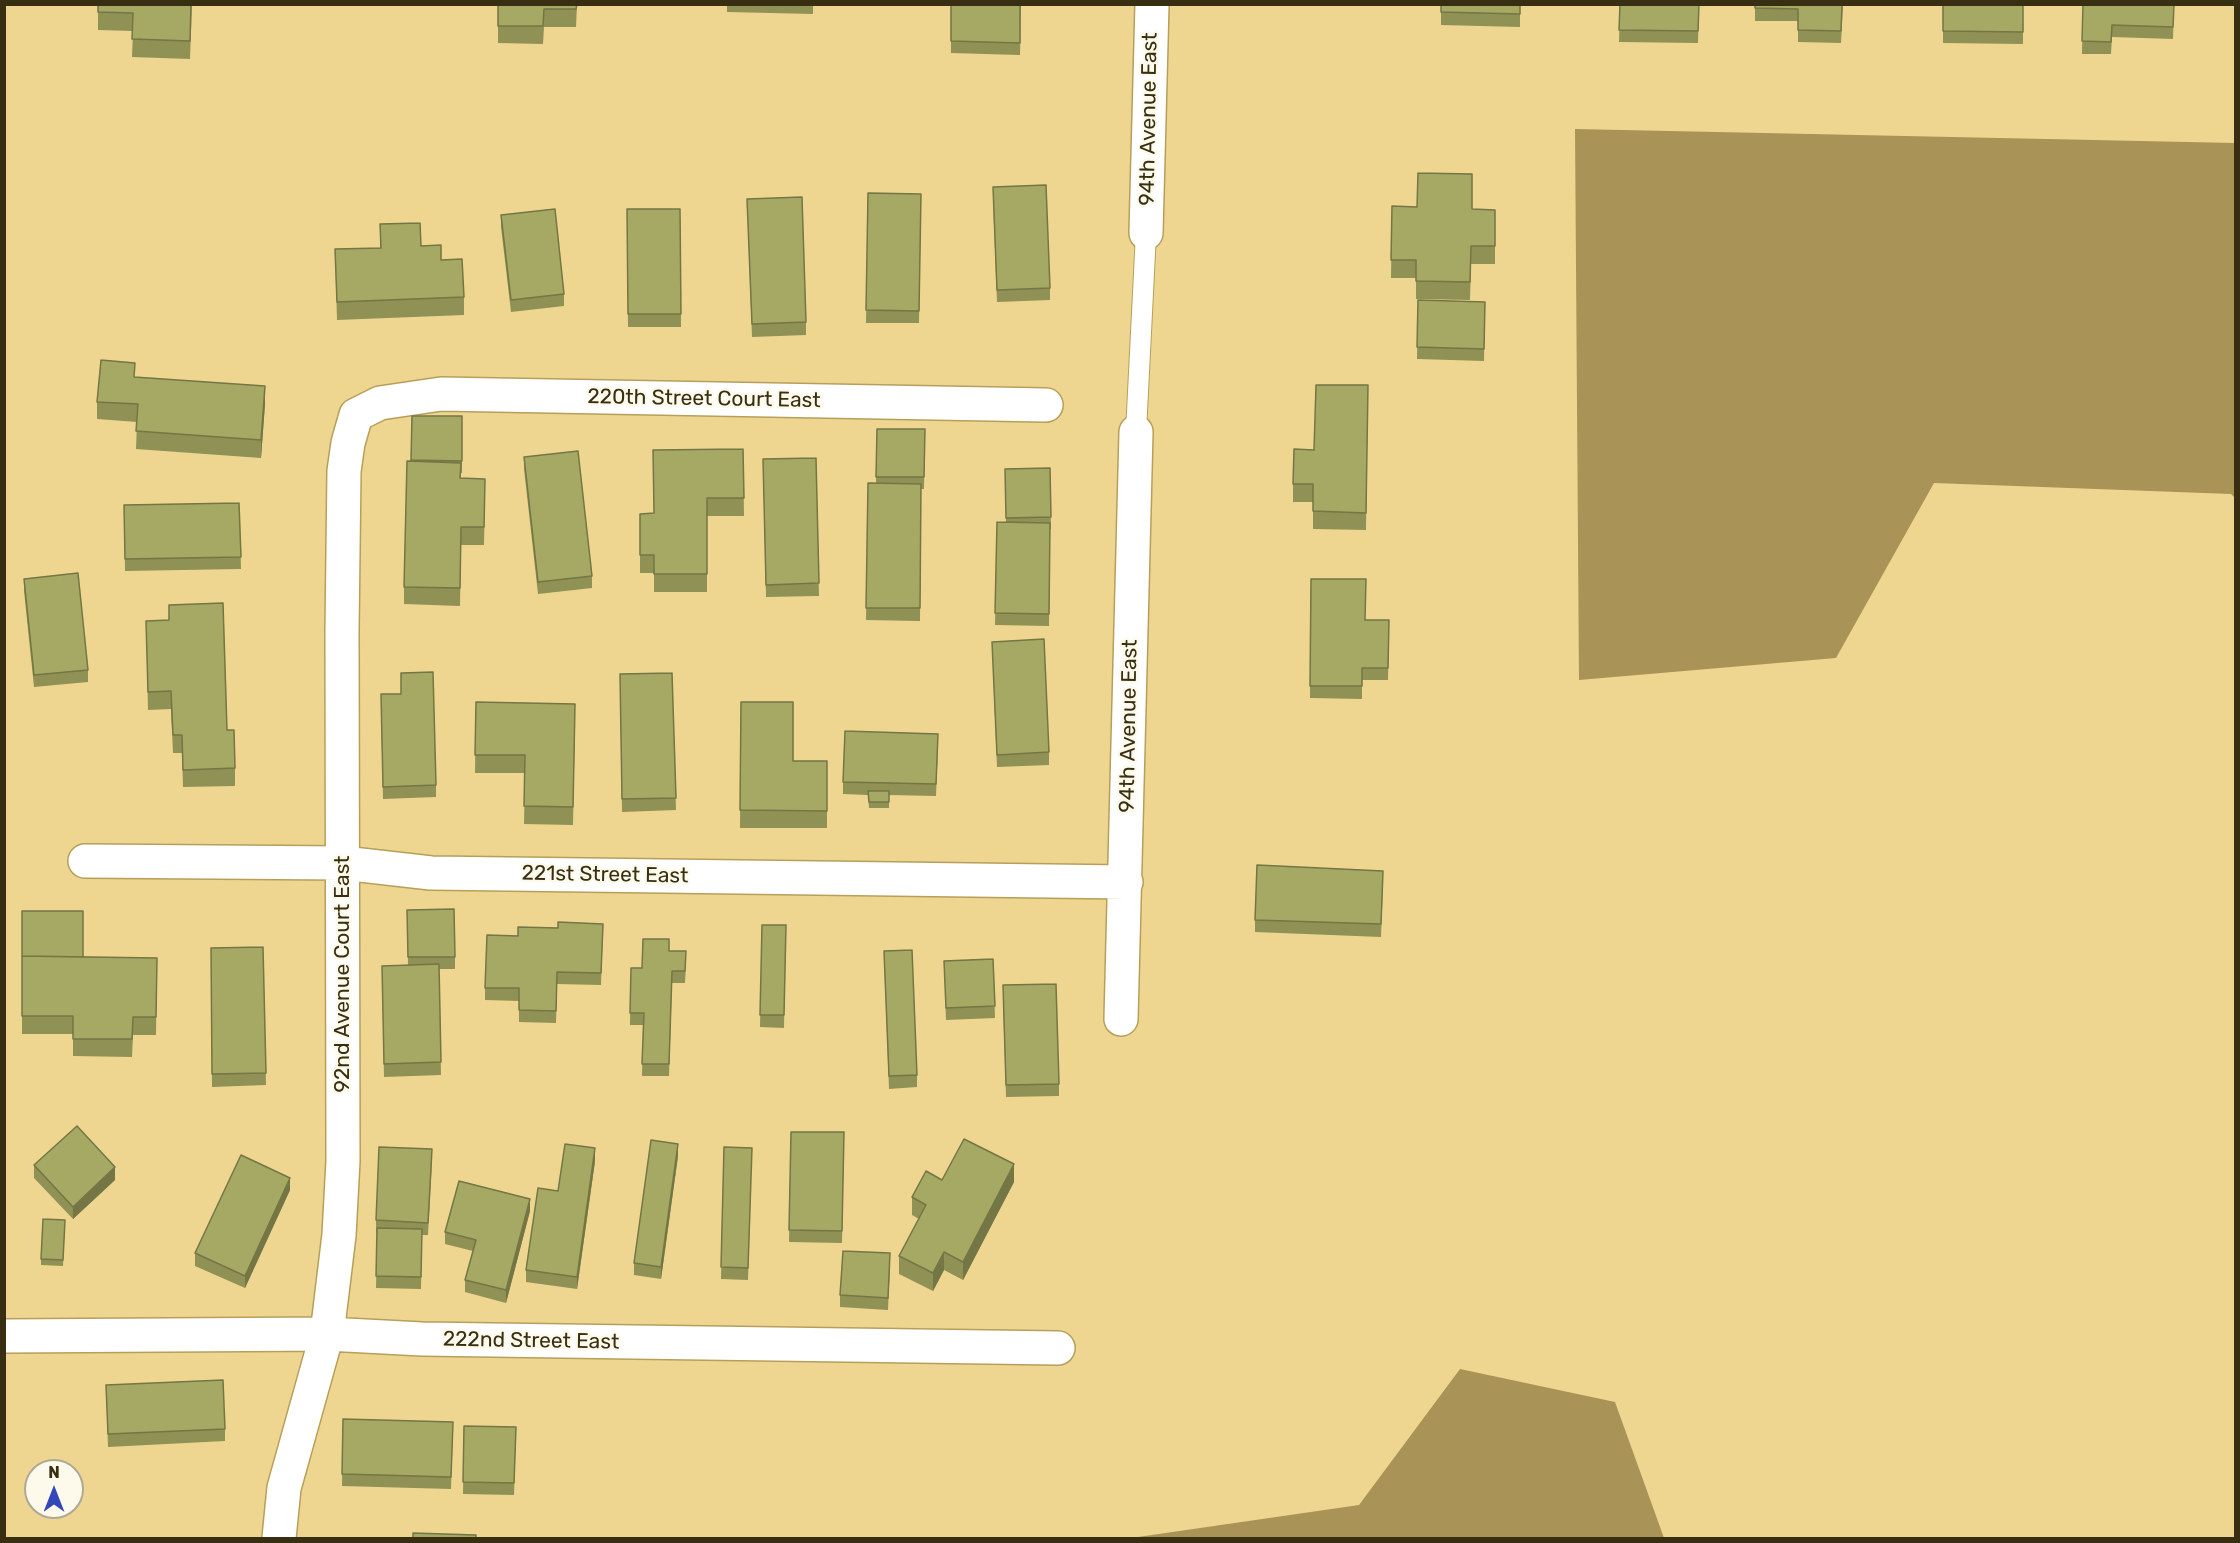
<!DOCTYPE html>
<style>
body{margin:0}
#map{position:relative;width:2240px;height:1543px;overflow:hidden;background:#efd690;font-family:Rubik,sans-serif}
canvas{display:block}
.frame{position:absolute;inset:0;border:6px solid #382e11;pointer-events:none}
.north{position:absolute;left:24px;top:1459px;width:60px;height:60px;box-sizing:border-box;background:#fdf9eb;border:2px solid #aea894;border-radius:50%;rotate:0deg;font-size:16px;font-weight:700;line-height:24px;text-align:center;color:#382e11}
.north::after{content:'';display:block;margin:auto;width:21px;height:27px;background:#3446b8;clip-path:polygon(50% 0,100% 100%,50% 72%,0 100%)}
</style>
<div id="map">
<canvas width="2240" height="1543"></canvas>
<div class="frame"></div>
<div class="north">N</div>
</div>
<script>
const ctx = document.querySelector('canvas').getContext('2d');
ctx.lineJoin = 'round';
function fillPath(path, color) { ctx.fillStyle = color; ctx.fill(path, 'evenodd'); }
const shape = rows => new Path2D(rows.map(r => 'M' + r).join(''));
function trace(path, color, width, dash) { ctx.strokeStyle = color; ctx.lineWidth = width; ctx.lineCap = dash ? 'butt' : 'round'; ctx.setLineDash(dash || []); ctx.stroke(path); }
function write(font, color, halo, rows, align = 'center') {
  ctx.font = font + ' Rubik,sans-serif'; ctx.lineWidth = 5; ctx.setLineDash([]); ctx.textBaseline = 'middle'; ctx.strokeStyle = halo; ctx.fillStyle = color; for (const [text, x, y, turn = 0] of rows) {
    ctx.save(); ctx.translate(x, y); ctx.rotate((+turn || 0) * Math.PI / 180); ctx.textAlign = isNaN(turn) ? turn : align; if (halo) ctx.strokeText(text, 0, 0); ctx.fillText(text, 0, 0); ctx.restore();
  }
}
const forest = shape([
 [1575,129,2235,143,2235,498,2231,494,1934,483,1836,658,1579,680],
 [1460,1369,1615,1402,1664,1538,1131,1538,1359,1505]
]);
const lane = shape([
 [1136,432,1146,233]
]);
const street = shape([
 [1146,233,1152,4],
 [85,861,343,863,431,873,1126,882],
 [1121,1019,1136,432],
 [4,1336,327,1334,422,1339,1058,1348],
 [279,1538,284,1488,327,1334,339,1235,343,1161,342,631,344,471,348,443,356,415,380,403,441,394,1046,405]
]);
const wall = shape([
 [98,4,192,4,190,59,132,57,133,31,98,30],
 [498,4,577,4,576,27,544,27,543,44,498,43],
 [727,4,813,4,813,14,727,12],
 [951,4,1021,4,1020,55,951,53],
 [1441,4,1520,4,1520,27,1441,25],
 [1620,4,1699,4,1698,43,1619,42],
 [1755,4,1843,4,1841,43,1798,42,1798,21,1755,21],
 [1943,4,2023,4,2023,44,1943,43],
 [2083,4,2174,4,2173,39,2112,37,2111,54,2082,54],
 [868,193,921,194,919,323,866,323],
 [747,199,806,322,806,335,752,337],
 [993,199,1050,288,1050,300,997,302],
 [1392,206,1495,210,1495,264,1471,264,1470,300,1416,299,1416,278,1391,278],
 [627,209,680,209,681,327,628,327],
 [501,215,564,294,564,306,511,312,501,227],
 [380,224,421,246,441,260,464,297,464,315,337,320,335,249,380,248],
 [1418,300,1485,302,1484,361,1417,359],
 [135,377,265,404,261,458,136,449,137,422,97,419,97,402],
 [1368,385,1366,530,1313,529,1313,502,1293,502,1293,484,1314,450],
 [412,416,462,416,462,473,461,473,461,478,485,497,484,545,461,545,460,606,404,604,404,587,411,462],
 [877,429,925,429,924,489,921,489,920,621,866,620,868,483,876,483],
 [743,449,744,516,707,516,707,592,654,592,654,573,640,573,640,514,654,513],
 [524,457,592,576,592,588,538,594,524,469],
 [816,458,819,596,766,597,763,459],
 [1050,468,1051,529,1050,529,1049,626,995,625,997,522,1006,522,1005,469],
 [239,503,241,569,125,571,124,505],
 [24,579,88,670,88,682,34,687,24,591],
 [1311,579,1365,620,1389,620,1388,680,1362,680,1362,699,1310,698],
 [146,621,227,730,235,768,235,786,183,787,182,753,173,753,171,709,148,710],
 [992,642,1049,752,1049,765,997,767],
 [672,673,676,810,622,812,620,674],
 [476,702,575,722,573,825,524,824,525,773,475,773],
 [741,702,793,761,827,761,827,828,740,828],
 [381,707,436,785,436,797,383,799],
 [938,746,936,796,889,795,889,808,869,808,868,795,843,794,843,782],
 [1383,883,1381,937,1255,932,1255,920],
 [407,910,455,957,455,969,439,969,441,1075,384,1077,382,966,408,965],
 [22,911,83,957,157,958,156,1035,133,1035,132,1057,73,1056,73,1034,22,1034],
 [603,924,601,985,557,984,556,1023,519,1022,519,1001,485,1000,485,988,518,936,558,928],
 [762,925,786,925,784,1028,760,1027],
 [263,947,266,1085,212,1087,211,948],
 [669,951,686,964,685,983,672,983,669,1076,642,1076,643,1025,630,1025,631,968,642,968],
 [884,951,917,1075,917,1087,889,1089],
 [993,959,995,1018,946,1020,944,961],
 [1003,997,1059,1084,1059,1096,1006,1097],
 [791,1132,844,1132,842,1243,789,1242],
 [724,1147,752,1148,748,1280,721,1279],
 [678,1156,661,1279,634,1275,634,1263],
 [432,1161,428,1235,422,1235,421,1289,376,1288,377,1233,376,1233,376,1220],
 [595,1161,577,1289,526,1282,526,1270],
 [34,1165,115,1180,73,1219,34,1178],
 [942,1180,1014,1182,963,1280,944,1270,933,1291,899,1274,899,1256,919,1219,912,1215,912,1197],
 [290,1190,245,1288,195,1266,195,1253],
 [530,1211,506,1303,465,1292,465,1280,473,1251,445,1244,445,1232],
 [65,1220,63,1266,41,1265,41,1259],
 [890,1266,888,1310,840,1307,840,1295],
 [106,1385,225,1429,225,1441,108,1447],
 [343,1419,453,1422,451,1489,342,1486],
 [464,1426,516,1427,514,1495,463,1494]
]);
const shadedWall = shape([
 [265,386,265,404,261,458,261,440],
 [678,1144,678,1156,661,1279,661,1267],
 [595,1148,595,1161,577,1289,577,1277],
 [1014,1164,1014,1182,963,1280,963,1262],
 [115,1167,115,1180,73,1219,73,1207],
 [290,1178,290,1190,245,1288,245,1276],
 [530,1199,530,1211,506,1303,506,1290],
 [944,1252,944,1270,933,1291,933,1273]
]);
const building = shape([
 [98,4,191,4,190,41,132,39,133,13,98,12,98,4],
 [498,4,577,4,576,9,544,9,543,26,498,26,498,4],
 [951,4,1020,4,1020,43,951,41,951,4],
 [1441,4,1520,4,1520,14,1441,12,1441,4],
 [1620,4,1699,4,1698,31,1619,30,1620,4],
 [1755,4,1842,4,1841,31,1798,30,1798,9,1755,8,1755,4],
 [1943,4,2023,4,2023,32,1943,31,1943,4],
 [2083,4,2174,4,2173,27,2112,25,2111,42,2082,41,2083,4],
 [1418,173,1472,174,1472,209,1495,210,1495,246,1471,246,1470,282,1416,281,1416,260,1391,260,1392,206,1417,207,1418,173],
 [1046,185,1050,288,997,290,993,187,1046,185],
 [868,193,921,194,919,311,866,310,868,193],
 [802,197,806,322,752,324,747,199,802,197],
 [555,209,564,294,511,300,501,215,555,209],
 [627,209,680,209,681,314,628,314,627,209],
 [420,223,421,246,441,245,441,260,462,259,464,297,337,302,335,249,381,248,380,224,420,223],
 [1418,300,1485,302,1484,349,1417,347,1418,300],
 [101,360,135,363,134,377,265,386,261,440,136,431,138,404,97,402,101,360],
 [1316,385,1368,385,1366,513,1313,511,1313,484,1293,484,1294,449,1314,450,1316,385],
 [412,416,462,416,462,461,411,460,412,416],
 [877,429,925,429,924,477,876,477,877,429],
 [743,449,744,498,707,498,707,574,654,574,654,555,640,555,640,514,654,513,653,450,743,449],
 [578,451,592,576,538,582,524,457,578,451],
 [816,458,819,583,766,585,763,459,816,458],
 [407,461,461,463,460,478,485,479,484,527,461,527,460,588,404,587,407,461],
 [1050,468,1051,517,1006,518,1005,469,1050,468],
 [868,483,921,484,920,608,866,608,868,483],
 [239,503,241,557,125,559,124,505,239,503],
 [997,522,1050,523,1049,614,995,613,997,522],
 [78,573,88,670,34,675,24,579,78,573],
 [1311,579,1366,579,1365,620,1389,620,1388,668,1362,668,1362,686,1310,686,1311,579],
 [223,603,227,730,234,730,235,768,183,770,182,735,173,735,171,691,148,692,146,621,169,620,169,605,223,603],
 [1044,639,1049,752,997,755,992,642,1044,639],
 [433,672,436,785,383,787,381,694,401,694,401,673,433,672],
 [672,673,676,798,622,799,620,674,672,673],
 [476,702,575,704,573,807,524,806,525,755,475,755,476,702],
 [741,702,793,702,793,761,827,761,827,811,740,810,741,702],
 [845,731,938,734,936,784,843,782,845,731],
 [868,791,889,791,889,802,869,802,868,791],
 [1257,865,1383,871,1381,924,1255,920,1257,865],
 [454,909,455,957,408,957,407,910,454,909],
 [22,911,83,911,83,957,22,956,22,911],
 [558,922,603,924,601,973,557,972,556,1011,519,1010,519,988,485,988,487,935,518,936,518,927,558,928,558,922],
 [762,925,786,925,784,1015,760,1015,762,925],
 [643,939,669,939,669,951,686,951,685,971,672,971,669,1064,642,1064,644,1013,630,1013,631,968,642,968,643,939],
 [263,947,266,1073,212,1074,211,948,263,947],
 [912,950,917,1075,889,1076,884,951,912,950],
 [22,956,157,958,156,1017,133,1017,132,1039,73,1039,73,1016,22,1016,22,956],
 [993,959,995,1006,946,1008,944,961,993,959],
 [439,964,441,1062,384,1064,382,966,439,964],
 [1056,984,1059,1084,1006,1085,1003,985,1056,984],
 [77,1126,115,1167,73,1207,34,1165,77,1126],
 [791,1132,844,1132,842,1231,789,1230,791,1132],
 [964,1139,1014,1164,963,1262,944,1252,933,1273,899,1256,926,1205,912,1197,926,1171,942,1180,964,1139],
 [651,1140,678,1144,661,1267,634,1263,651,1140],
 [565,1144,595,1148,577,1277,526,1270,538,1188,558,1191,565,1144],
 [379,1147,432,1149,428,1223,376,1220,379,1147],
 [724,1147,752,1148,748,1268,721,1267,724,1147],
 [241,1155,290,1178,245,1276,195,1253,241,1155],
 [459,1181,530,1199,506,1290,465,1280,476,1240,445,1232,459,1181],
 [43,1219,65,1220,63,1260,41,1259,43,1219],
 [377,1228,422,1229,421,1277,376,1276,377,1228],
 [843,1251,890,1253,888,1298,840,1295,843,1251],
 [223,1380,225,1429,108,1434,106,1385,223,1380],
 [343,1419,453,1422,451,1477,342,1474,343,1419],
 [464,1426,516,1427,514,1483,463,1482,464,1426],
 [413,1533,476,1535,476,1539,413,1539,413,1533]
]);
const streetNames = [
 ["94th Avenue East",1149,119,-89],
 ["220th Street Court East",704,399,1],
 ["94th Avenue East",1129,726,-89],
 ["221st Street East",605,875,1],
 ["92nd Avenue Court East",343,974,-90],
 ["222nd Street East",531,1341,1]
];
fillPath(forest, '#a99356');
trace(lane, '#b79f5a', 22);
trace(street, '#b79f5a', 36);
trace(lane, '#fff', 20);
trace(street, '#fff', 33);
fillPath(wall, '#8f9155');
fillPath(shadedWall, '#747645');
fillPath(building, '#a6a963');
trace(building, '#747645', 1.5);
write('21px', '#382e11', '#fdf9eb', streetNames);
</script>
